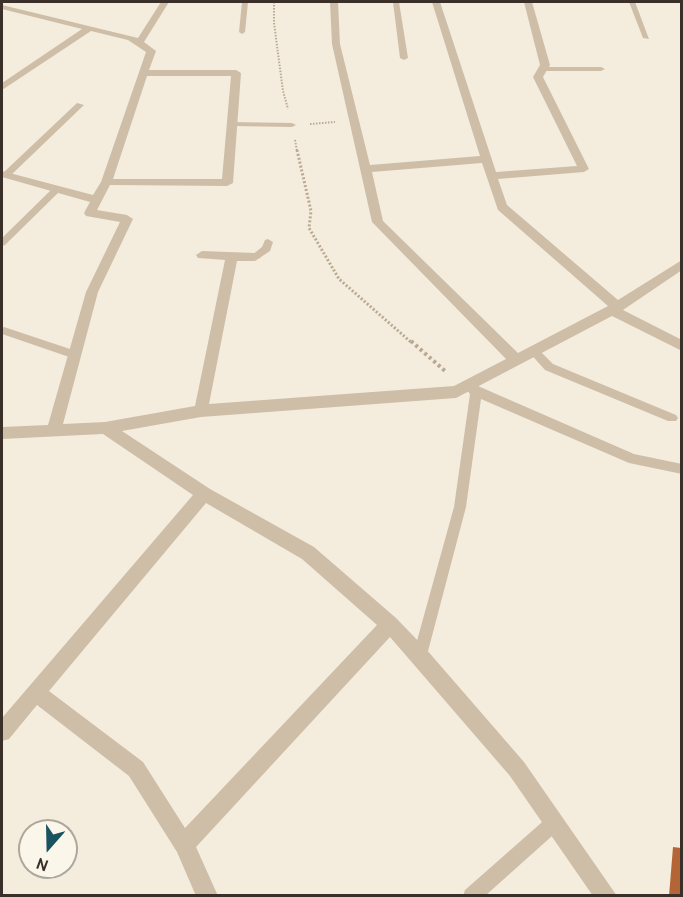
<!DOCTYPE html>
<style>
body{margin:0}
#map{position:relative;width:683px;height:897px;overflow:hidden;background:#f4eddd;font-family:Cabin,sans-serif}
canvas{display:block}
.frame{position:absolute;inset:0;border:3px solid #3a3029;pointer-events:none}
.north{position:absolute;left:18px;top:819px;width:60px;height:60px;box-sizing:border-box;background:#fbf6ea;border:2px solid #aea79d;border-radius:50%;rotate:200deg;font-size:16px;font-weight:700;line-height:24px;text-align:center;color:#3a3029}
.north::after{content:'';display:block;margin:auto;width:21px;height:27px;background:#1a5260;clip-path:polygon(50% 0,100% 100%,50% 72%,0 100%)}
</style>
<div id="map">
<canvas width="683" height="897"></canvas>
<div class="frame"></div>
<div class="north">N</div>
</div>
<script>
const ctx = document.querySelector('canvas').getContext('2d');
ctx.lineJoin = 'round';
const shape = rows => new Path2D(rows.map(r => 'M' + r).join(''));
function trace(path, color, width, dash) { ctx.strokeStyle = color; ctx.lineWidth = width; ctx.lineCap = dash ? 'butt' : 'round'; ctx.setLineDash(dash || []); ctx.stroke(path); }
function fillPath(path, color) { ctx.fillStyle = color; ctx.fill(path, 'evenodd'); }
const pathFar2 = shape([
 [274,2,274,23,283,91,288,109],
 [310,124,335,122],
 [295,140,297,151]
]);
const pathFar1 = shape([
 [297,150,311,211,309,228,339,279,412,343]
]);
const path = shape([
 [411,341,445,371]
]);
const service = shape([
 [242,2,248,2,245,32,242,34,239,32,242,2],
 [393,2,399,2,408,58,404,60,400,58,393,2],
 [629,2,635,2,649,39,643,38,629,2],
 [540,67,601,67,605,69,601,71,540,71,540,67],
 [77,103,84,105,9,177,3,177,3,173,77,103],
 [229,122,292,123,296,125,292,127,232,126,228,124,229,122],
 [56,187,60,190,59,192,5,245,2,246,2,238,53,188,56,187],
 [268,239,273,242,270,251,258,259,252,259,252,255,262,247,265,240,268,239],
 [4,327,79,352,80,355,75,359,2,334,2,328,4,327],
 [533,347,537,348,553,364,676,415,678,418,676,421,668,421,545,370,528,351,533,347],
 [471,383,634,454,682,464,682,474,629,463,481,399,466,507,427,655,425,660,420,662,415,660,413,655,454,507,470,394,465,388,471,383],
 [555,814,561,816,563,822,561,828,485,896,463,896,465,890,549,816,555,814]
]);
const minor = shape([
 [161,2,169,2,144,42,156,51,149,70,236,70,241,73,233,183,227,186,110,185,97,210,127,215,133,219,98,292,63,424,105,422,195,406,225,260,198,258,196,255,202,251,255,253,261,257,255,261,237,261,209,404,454,386,506,359,372,222,332,44,330,2,338,2,340,44,370,165,480,156,432,2,440,2,496,172,577,166,533,77,540,65,524,2,532,2,550,65,543,77,589,169,584,172,498,179,507,205,618,300,682,260,682,270,623,310,682,340,682,351,612,316,456,398,201,417,122,431,210,489,314,547,396,618,426,649,524,762,617,896,593,896,510,776,390,637,196,847,218,896,196,896,177,852,129,776,37,705,9,739,2,741,2,718,193,495,103,434,2,439,2,427,48,425,86,292,120,222,86,216,84,213,90,202,2,177,2,171,93,195,101,182,146,52,128,40,91,31,2,90,2,83,82,29,2,9,2,5,138,38,161,2],
 [147,76,231,76,222,179,113,179,147,76],
 [482,163,498,210,608,306,518,353,383,221,372,172,482,163],
 [206,503,302,559,377,625,185,828,143,762,49,691,206,503]
]);
const wall = shape([
 [673,847,681,848,681,896,669,896]
]);
trace(pathFar2, '#baa992', 2, [1.5, 1.5]);
trace(pathFar1, '#baa992', 3, [2, 2]);
trace(path, '#baa992', 4, [3, 3]);
fillPath(service, '#cebea8');
fillPath(minor, '#cebea8');
fillPath(wall, '#b36537');
</script>
